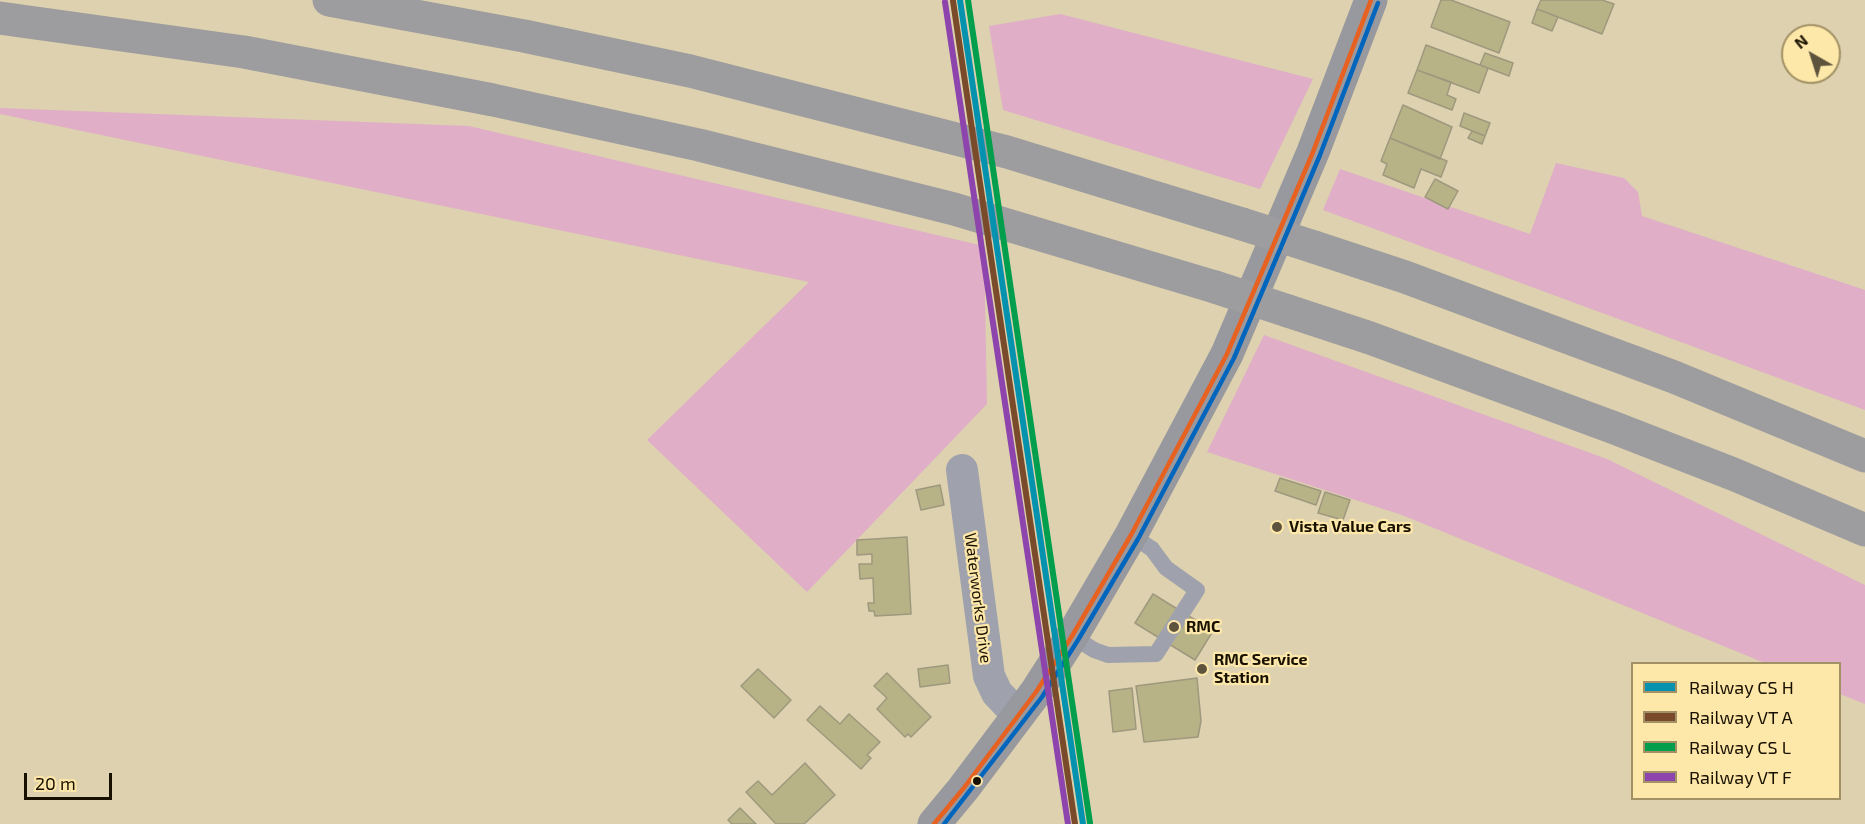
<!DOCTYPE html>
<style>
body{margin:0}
#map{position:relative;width:1865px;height:824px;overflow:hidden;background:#ddd1af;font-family:"Exo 2",sans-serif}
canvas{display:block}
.legend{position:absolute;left:1631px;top:662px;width:210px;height:138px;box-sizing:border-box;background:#fde7a9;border:2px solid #a29165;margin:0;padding:8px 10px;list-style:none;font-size:18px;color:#191100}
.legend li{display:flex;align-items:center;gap:12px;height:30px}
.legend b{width:30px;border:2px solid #a29165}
.north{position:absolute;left:1781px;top:24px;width:60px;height:60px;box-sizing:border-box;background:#fde7a9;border:2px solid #a29165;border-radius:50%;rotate:321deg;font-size:16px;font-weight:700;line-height:24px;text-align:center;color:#191100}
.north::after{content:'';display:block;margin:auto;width:21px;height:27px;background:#5e543d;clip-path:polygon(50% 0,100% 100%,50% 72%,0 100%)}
.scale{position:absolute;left:24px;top:773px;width:88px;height:27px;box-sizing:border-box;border:3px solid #191100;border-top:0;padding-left:8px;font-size:18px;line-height:21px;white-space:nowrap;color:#191100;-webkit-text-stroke:4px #fde7a9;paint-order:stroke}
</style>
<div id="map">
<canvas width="1865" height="824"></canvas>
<ul class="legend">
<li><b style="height:8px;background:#0492af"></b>Railway CS H</li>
<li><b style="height:8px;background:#7a4b2a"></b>Railway VT A</li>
<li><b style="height:8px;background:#019f4d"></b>Railway CS L</li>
<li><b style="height:8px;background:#8e44ad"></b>Railway VT F</li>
</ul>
<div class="north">N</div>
<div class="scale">20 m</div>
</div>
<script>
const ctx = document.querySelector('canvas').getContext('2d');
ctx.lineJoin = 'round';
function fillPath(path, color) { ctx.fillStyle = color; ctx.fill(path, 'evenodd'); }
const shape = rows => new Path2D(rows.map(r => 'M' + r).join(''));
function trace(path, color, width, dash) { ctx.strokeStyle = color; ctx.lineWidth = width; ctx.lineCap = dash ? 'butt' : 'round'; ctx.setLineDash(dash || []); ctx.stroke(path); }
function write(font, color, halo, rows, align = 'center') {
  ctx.font = font + ' "Exo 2",sans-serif'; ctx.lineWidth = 4.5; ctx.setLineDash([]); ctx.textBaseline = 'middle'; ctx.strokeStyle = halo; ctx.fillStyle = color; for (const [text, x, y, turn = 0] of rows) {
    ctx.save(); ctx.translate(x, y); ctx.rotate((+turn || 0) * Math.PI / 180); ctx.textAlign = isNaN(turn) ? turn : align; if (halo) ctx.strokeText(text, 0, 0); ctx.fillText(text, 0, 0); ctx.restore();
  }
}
const green = shape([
 [1060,14,1313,79,1260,189,1003,110,989,26],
 [0,108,469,126,984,246,987,404,807,592,647,440,809,282,0,114],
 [1556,163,1624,178,1638,192,1642,216,1865,290,1865,410,1323,210,1340,169,1530,234],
 [1264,335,1607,459,1865,585,1865,704,1840,694,1840,664,1765,663,1402,515,1207,452]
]);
const building = shape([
 [1441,0,1451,0,1510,22,1499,53,1431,27,1441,0],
 [1541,0,1602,0,1614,4,1602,34,1537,9,1541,0],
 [1537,9,1558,17,1552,31,1532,23,1537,9],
 [1426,45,1488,68,1479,93,1417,70,1426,45],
 [1485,53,1513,63,1509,76,1480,65,1485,53],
 [1417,70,1451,82,1447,95,1456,99,1452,110,1408,93,1417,70],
 [1403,105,1452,127,1440,159,1390,138,1403,105],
 [1464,113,1490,123,1485,136,1460,126,1464,113],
 [1472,131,1485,136,1482,144,1468,138,1472,131],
 [1390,138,1447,161,1441,177,1421,169,1414,188,1383,175,1387,164,1381,161,1390,138],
 [1435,179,1458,191,1448,209,1425,197,1435,179],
 [1280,478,1321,491,1316,505,1275,491,1280,478],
 [940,485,944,505,921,510,916,490,940,485],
 [1325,492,1350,500,1343,520,1318,513,1325,492],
 [907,537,911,614,875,616,874,611,869,611,868,603,874,603,873,578,860,579,859,564,872,564,872,554,857,555,857,540,907,537],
 [1153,594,1213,631,1195,660,1135,623,1153,594],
 [948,665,950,683,920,687,918,669,948,665],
 [758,669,791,700,774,718,741,686,758,669],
 [887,673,931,717,911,737,908,734,905,737,877,709,887,698,874,686,887,673],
 [1197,678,1201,721,1198,737,1144,742,1136,686,1197,678],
 [1132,688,1136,729,1113,732,1109,691,1132,688],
 [820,706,840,724,849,714,880,742,867,755,871,758,861,769,807,720,820,706],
 [805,763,835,795,804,824,776,824,746,792,758,781,772,795,805,763],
 [740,808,756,824,732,824,728,820,740,808]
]);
const lane = shape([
 [1072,636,1094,650,1108,655,1156,654,1197,590,1166,568,1152,549,1131,535]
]);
const street = shape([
 [962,470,989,676,997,693,1018,715]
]);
const primary = shape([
 [934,824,963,789,1036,692,1072,636,1131,535,1227,354,1313,152,1371,0]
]);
const highway = shape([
 [329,0,524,36,690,71,1007,152,1242,224],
 [0,18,244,52,493,100,699,145,954,209,1215,287],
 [1314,247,1405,277,1674,377,1865,456],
 [1288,311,1370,338,1612,427,1733,474,1865,530]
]);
const highwayBridge = shape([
 [1242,224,1314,247],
 [1215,287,1288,311]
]);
const bus1 = shape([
 [934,824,963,789,1036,692,1072,636,1131,535,1227,354,1313,152,1371,0]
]);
const bus2 = shape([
 [944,824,1042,697,1078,640,1138,539,1234,358,1320,155,1378,3]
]);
const rail1 = shape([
 [960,0,1083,824]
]);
const rail2 = shape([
 [953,1,1075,824]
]);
const rail3 = shape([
 [968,0,1090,823]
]);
const rail4 = shape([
 [945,2,1068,824]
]);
const markers = [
 [1277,527,6,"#5e543d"],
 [1174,627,6,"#5e543d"],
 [1202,669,6,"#5e543d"],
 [977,781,5,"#191100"]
];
const poiNames = [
 ["Vista Value Cars",1289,527],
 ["RMC",1186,627],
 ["RMC Service",1214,660],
 ["Station",1214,678]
];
const streetNames = [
 ["Waterworks Drive",978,598,83]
];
fillPath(green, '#e0aec7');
fillPath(building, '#b8b386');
trace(building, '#9e987e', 1.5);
trace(lane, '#9fa2ac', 16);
trace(street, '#9fa2ac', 32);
trace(primary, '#98999f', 33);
trace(highway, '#9d9c9e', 33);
trace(highwayBridge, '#9d9c9e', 33);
trace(bus1, '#e76120', 4.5);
trace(bus2, '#0065bd', 4.5);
trace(rail1, '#0492af', 6);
trace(rail2, '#7a4b2a', 6);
trace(rail3, '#019f4d', 6);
trace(rail4, '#8e44ad', 6);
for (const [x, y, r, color] of markers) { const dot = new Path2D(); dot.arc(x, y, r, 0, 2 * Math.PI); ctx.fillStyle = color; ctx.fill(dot); trace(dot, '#fde7a9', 2); }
write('bold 16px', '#191100', '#fde7a9', poiNames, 'left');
write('16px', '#191100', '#fde7a9', streetNames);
</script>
